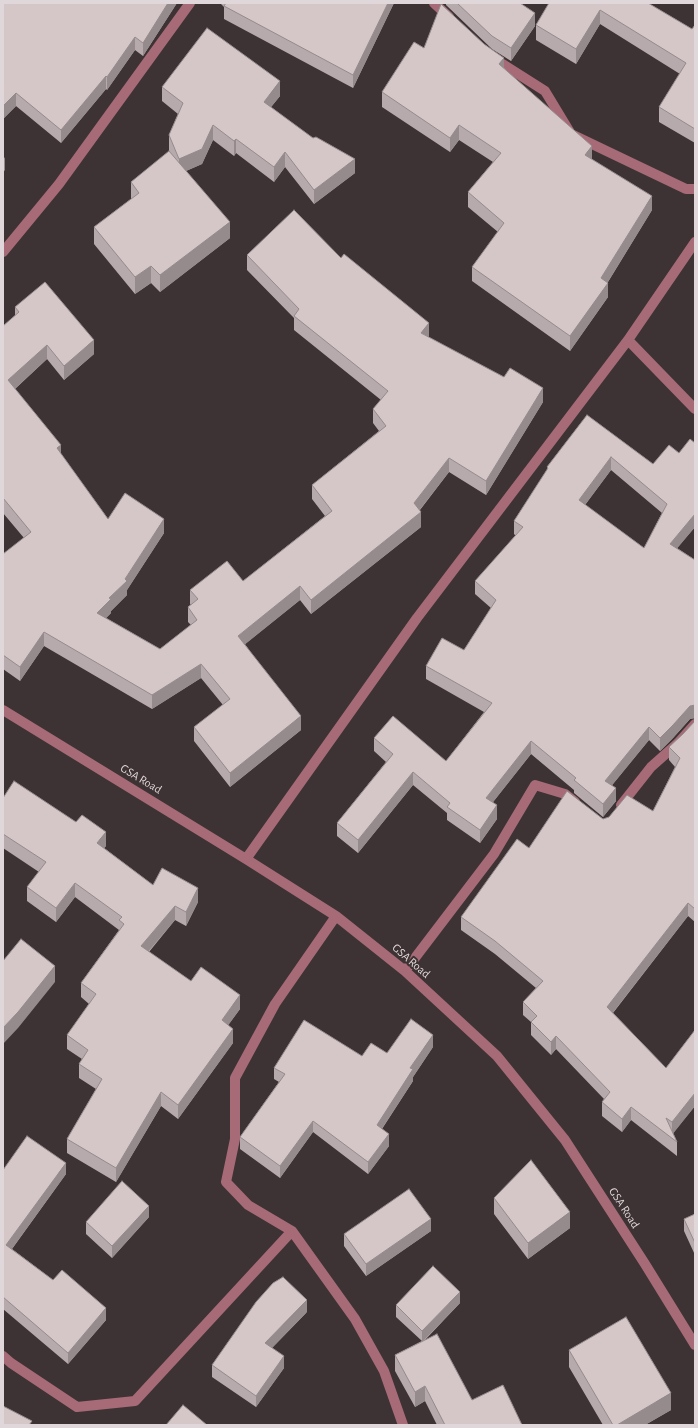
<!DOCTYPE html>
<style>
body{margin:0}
#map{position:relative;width:698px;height:1428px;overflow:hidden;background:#3e3334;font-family:"Alegreya Sans",sans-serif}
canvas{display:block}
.frame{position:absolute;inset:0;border:4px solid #dfd7d9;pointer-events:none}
</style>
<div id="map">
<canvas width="698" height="1428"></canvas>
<div class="frame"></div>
</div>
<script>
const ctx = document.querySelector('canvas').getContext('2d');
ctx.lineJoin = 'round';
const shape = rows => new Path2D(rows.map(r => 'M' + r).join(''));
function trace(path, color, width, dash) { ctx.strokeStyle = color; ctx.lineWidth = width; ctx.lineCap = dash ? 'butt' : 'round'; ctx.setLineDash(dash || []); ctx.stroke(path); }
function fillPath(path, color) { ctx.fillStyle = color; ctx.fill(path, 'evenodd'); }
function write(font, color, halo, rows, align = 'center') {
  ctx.font = font + ' "Alegreya Sans",sans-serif'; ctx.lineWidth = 4; ctx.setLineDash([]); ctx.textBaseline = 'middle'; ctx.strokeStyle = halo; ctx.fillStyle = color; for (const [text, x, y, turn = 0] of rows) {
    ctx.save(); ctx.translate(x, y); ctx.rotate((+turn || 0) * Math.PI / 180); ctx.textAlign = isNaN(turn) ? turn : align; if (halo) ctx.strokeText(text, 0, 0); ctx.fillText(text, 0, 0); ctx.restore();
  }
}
const minor = shape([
 [434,3,449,17],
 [493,58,545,91,571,134,686,189,695,189],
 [3,252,59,184,190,3],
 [628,340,695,409],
 [3,710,246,859,336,916,405,971,497,1056,565,1140,645,1264,695,1345],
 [621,805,651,767,678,743,695,724],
 [246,859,417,618,628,340,695,242],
 [336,916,275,1004,235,1078,235,1139,226,1182,248,1205,292,1231,355,1319,384,1371,403,1425],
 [405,971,494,854,535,785,565,794,575,802],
 [3,1356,11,1363,77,1407,135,1401,292,1231]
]);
const wall = shape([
 [3,3,177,3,143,56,135,50,107,90,106,89,61,143,16,106,3,119],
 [220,3,394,3,353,88,224,19,224,7],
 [446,3,520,3,535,26,511,61,492,49,446,5],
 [549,3,648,3,692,29,695,25,695,143,659,122,659,107,680,74,600,24,576,64,536,40,536,25],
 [424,48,504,68,592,159,652,210,608,282,608,297,570,351,472,281,472,267,498,232,468,207,468,192,493,162,459,140,450,152,382,107,382,92],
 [162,87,280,96,271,107,355,173,314,204,285,167,274,182,236,153,234,156,213,140,202,164,186,171,230,238,160,292,151,283,135,294,94,244,94,227,131,199,131,182,169,152,169,135,178,114,162,101],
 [247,255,341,258,429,337,543,402,486,495,449,472,420,510,421,527,311,614,300,600,245,644,301,730,230,787,194,741,194,727,223,705,201,678,152,709,44,646,20,681,3,669,3,554,24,538,3,513,3,326,15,316,15,307,94,354,64,380,47,359,15,389,61,454,108,519,164,533,127,590,127,595,111,611,111,613,106,618,160,649,191,625,188,622,188,607,191,605,190,604,190,590,243,581,325,516,312,499,312,485,379,431,373,423,373,409,381,400,294,330,294,318,247,270],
 [587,415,653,464,679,453,695,443,695,527,677,548,695,560,695,718,690,719,673,738,660,751,649,740,612,785,616,801,603,817,574,793,574,790,531,754,493,802,497,819,480,843,447,820,447,813,413,785,358,853,337,836,337,823,386,762,374,751,374,738,446,761,484,712,426,679,426,666,464,650,491,608,475,594,475,581,516,536,514,534,514,521,547,470,547,467],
 [611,470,662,513,644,548,585,505],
 [695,721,695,922,688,916,613,1013,666,1068,695,1030,695,1106,673,1133,677,1142,677,1156,631,1120,622,1132,602,1116,602,1102,604,1099,556,1049,551,1055,531,1035,531,1022,523,1015,523,1002,536,988,495,954,461,930,461,917,529,848,603,819,653,811,675,767,669,760,669,747,683,734],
 [3,798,76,822,106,846,104,848,153,885,198,902,186,926,175,920,149,952,191,981,240,1009,228,1025,233,1043,178,1119,161,1106,116,1182,67,1153,67,1139,96,1089,79,1078,79,1064,82,1059,67,1049,67,1035,89,1004,81,997,81,983,119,930,75,897,56,922,27,901,27,887,39,872,3,848],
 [433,1047,413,1077,413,1081,382,1129,389,1146,368,1174,313,1132,280,1178,240,1149,240,1137,279,1082,274,1079,274,1068],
 [3,1170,66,1174,12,1249,106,1320,68,1364,3,1309],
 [494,1198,570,1228,528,1259,494,1214],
 [695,1214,695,1255,684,1231,684,1219],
 [149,1217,112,1258,86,1234,86,1222],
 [431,1231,366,1276,344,1246,344,1234],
 [460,1303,425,1340,472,1400,522,1425,437,1425,425,1401,415,1407,395,1371,395,1355,422,1341,396,1317,396,1305],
 [307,1312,272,1348,284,1368,256,1407,212,1377,212,1365],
 [569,1350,671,1410,645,1425,603,1425,569,1367]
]);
const shadedWall = shape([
 [168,3,177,3,143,56,143,43],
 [388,3,394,3,353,88,353,75],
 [600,10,600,24,576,64,576,49],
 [535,13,535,26,511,61,511,48],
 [135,37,135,50,107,90,107,77],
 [504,58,504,72,499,64],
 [106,76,106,89,61,143,61,130],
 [280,81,280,96,264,116,264,102],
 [16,93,16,106,3,119,3,106],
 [213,125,213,140,202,164,179,174,179,159],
 [459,125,459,140,450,152,450,138],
 [236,139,236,153,234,156,234,141],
 [592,146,592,161,585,155],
 [285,152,285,167,274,182,274,167],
 [5,157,5,170,3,173,3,160],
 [355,159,355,173,314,204,314,190],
 [652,196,652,210,606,285,608,283,608,297,570,351,570,336,601,278],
 [4,197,4,210,3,211,3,198],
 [230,222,230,238,160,292,160,275],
 [151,266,151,283,135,294,135,277],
 [429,323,429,337,421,333],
 [94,340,94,354,64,380,64,366],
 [47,345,47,359,8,395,8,380],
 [543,388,543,402,486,495,486,481],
 [61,445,61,459,57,448],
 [611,457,611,470,579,513,579,500],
 [449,458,449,472,414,517,414,503],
 [421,512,421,527,311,614,311,600],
 [695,514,695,527,670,557,670,544],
 [164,519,164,533,127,590,127,595,111,611,111,613,97,627,97,613,125,579],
 [300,586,300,600,238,650,238,636],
 [44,632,44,646,20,681,20,667],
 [201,664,201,678,152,709,152,695],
 [695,705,695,718,690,719,673,738,660,751,660,738,690,706],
 [301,716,301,730,230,787,230,773],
 [649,727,649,740,605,794,605,781],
 [531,741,531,754,486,811,486,798],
 [413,772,413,785,358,853,358,840],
 [616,788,616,801,603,817,603,804],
 [497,805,497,819,480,843,480,830],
 [106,832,106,846,97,857,97,843],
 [75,883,75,897,56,922,56,908],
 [198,888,198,902,186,926,186,912],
 [688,903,688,916,607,1020,607,1007],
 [175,906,175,920,141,960,141,946],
 [55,966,55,982,18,1028,3,1044,3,1028],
 [240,995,240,1009,222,1034,222,1020],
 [233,1029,233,1043,178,1119,178,1105],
 [433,1035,433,1047,413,1077,413,1081,377,1136,377,1125,410,1068],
 [556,1036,556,1049,551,1055,551,1042],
 [161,1092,161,1106,116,1182,116,1168],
 [695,1093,695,1106,672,1135,672,1122],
 [631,1107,631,1120,622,1132,622,1119],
 [313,1121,313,1132,280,1178,280,1166],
 [389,1134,389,1146,368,1174,368,1162],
 [66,1163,66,1174,6,1257,6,1245],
 [149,1206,149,1217,112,1258,112,1246],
 [570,1212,570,1228,528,1259,528,1243],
 [431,1219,431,1231,366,1276,366,1264],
 [460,1292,460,1303,422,1342,422,1331],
 [307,1300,307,1312,265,1355,265,1343],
 [106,1308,106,1320,68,1364,68,1353],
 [284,1356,284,1368,256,1407,256,1396],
 [425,1386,425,1401,415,1407,415,1392],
 [671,1393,671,1410,645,1425,617,1425]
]);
const building = shape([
 [3,3,168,3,143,43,135,37,107,77,106,76,61,130,16,93,3,106,3,3],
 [226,3,388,3,353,75,224,6,226,3],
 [457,3,520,3,535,13,511,48,492,36,457,3],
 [549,3,648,3,692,29,695,25,695,129,659,107,686,63,600,10,576,49,536,25,549,3],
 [441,4,484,44,504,58,499,64,592,146,585,155,652,196,601,278,608,283,570,336,472,267,504,223,468,192,501,153,459,125,450,138,382,92,414,42,424,48,441,4],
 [207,28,280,81,264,102,313,138,316,137,355,159,314,190,285,152,274,167,236,139,234,141,213,125,202,149,179,159,169,135,183,103,162,87,207,28],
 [169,151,230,222,160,275,151,266,135,277,94,227,139,193,131,182,169,151],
 [294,210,341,258,344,254,429,323,421,333,504,377,510,368,543,388,486,481,449,458,414,503,421,512,311,600,300,586,238,636,301,716,230,773,194,727,230,699,201,664,152,695,44,632,20,667,3,655,3,554,31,532,3,498,3,326,19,312,15,307,45,282,94,340,64,366,47,345,8,380,61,445,57,448,108,519,125,493,164,519,125,579,127,581,109,598,111,599,97,613,160,649,197,620,188,607,198,599,190,590,227,561,243,581,332,511,312,485,386,426,373,409,388,391,294,316,299,309,247,255,294,210],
 [587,415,653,464,669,445,679,453,690,439,695,443,695,514,670,544,695,560,695,705,690,706,673,725,660,738,649,727,605,781,616,788,603,804,574,780,576,778,531,741,486,798,497,805,480,830,447,807,450,803,413,772,358,840,337,823,393,754,374,738,393,716,446,761,492,703,426,666,442,638,464,650,496,600,475,581,523,527,514,521,548,468,547,467,587,415],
 [611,457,667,504,644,548,579,500,611,457],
 [695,721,695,909,688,903,607,1007,666,1068,695,1030,695,1093,672,1122,666,1118,677,1142,631,1107,622,1119,602,1102,610,1092,556,1036,551,1042,531,1022,537,1016,523,1002,543,981,495,941,461,917,517,839,529,848,567,791,603,819,609,817,627,795,653,811,680,758,669,747,683,734,695,721],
 [14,781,76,822,82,815,106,832,97,843,153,885,162,868,198,888,186,912,175,906,141,946,191,981,201,967,240,995,222,1020,233,1029,178,1105,161,1092,116,1168,67,1139,102,1079,79,1064,88,1050,67,1035,96,994,81,983,124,924,119,920,122,917,75,883,56,908,27,887,46,862,3,834,3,798,14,781],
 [21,939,55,966,18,1012,3,1028,3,961,21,939],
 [411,1019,433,1035,410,1068,413,1069,377,1125,389,1134,368,1162,313,1121,280,1166,240,1137,285,1074,274,1068,304,1020,362,1056,371,1043,387,1053,411,1019],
 [27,1136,66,1163,6,1245,53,1280,62,1270,106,1308,68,1353,3,1297,3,1212,4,1211,3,1210,3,1170,27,1136],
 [531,1160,570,1212,528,1243,494,1198,531,1160],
 [122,1181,149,1206,112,1246,86,1222,122,1181],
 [409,1189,431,1219,366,1264,344,1234,409,1189],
 [695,1214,695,1243,684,1219,695,1214],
 [433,1266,460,1292,422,1331,396,1305,433,1266],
 [283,1277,307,1300,265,1343,284,1356,256,1396,212,1365,256,1302,273,1283,283,1277],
 [626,1317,671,1393,617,1425,613,1425,569,1350,626,1317],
 [437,1334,472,1400,503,1385,522,1425,445,1425,425,1386,415,1392,395,1355,437,1334],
 [183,1405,207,1425,166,1425,183,1405],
 [3,1406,32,1421,29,1425,3,1425,3,1406]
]);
const streetNames = [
 ["GSA Road",141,779,31],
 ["GSA Road",411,961,41],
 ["GSA Road",624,1208,57]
];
trace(minor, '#a76b78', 10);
fillPath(wall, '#b7aaac');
fillPath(shadedWall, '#958b8c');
fillPath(building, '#d5c6c8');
trace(building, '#958b8c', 1);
write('12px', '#dfd7d9', '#3e3334', streetNames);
</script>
